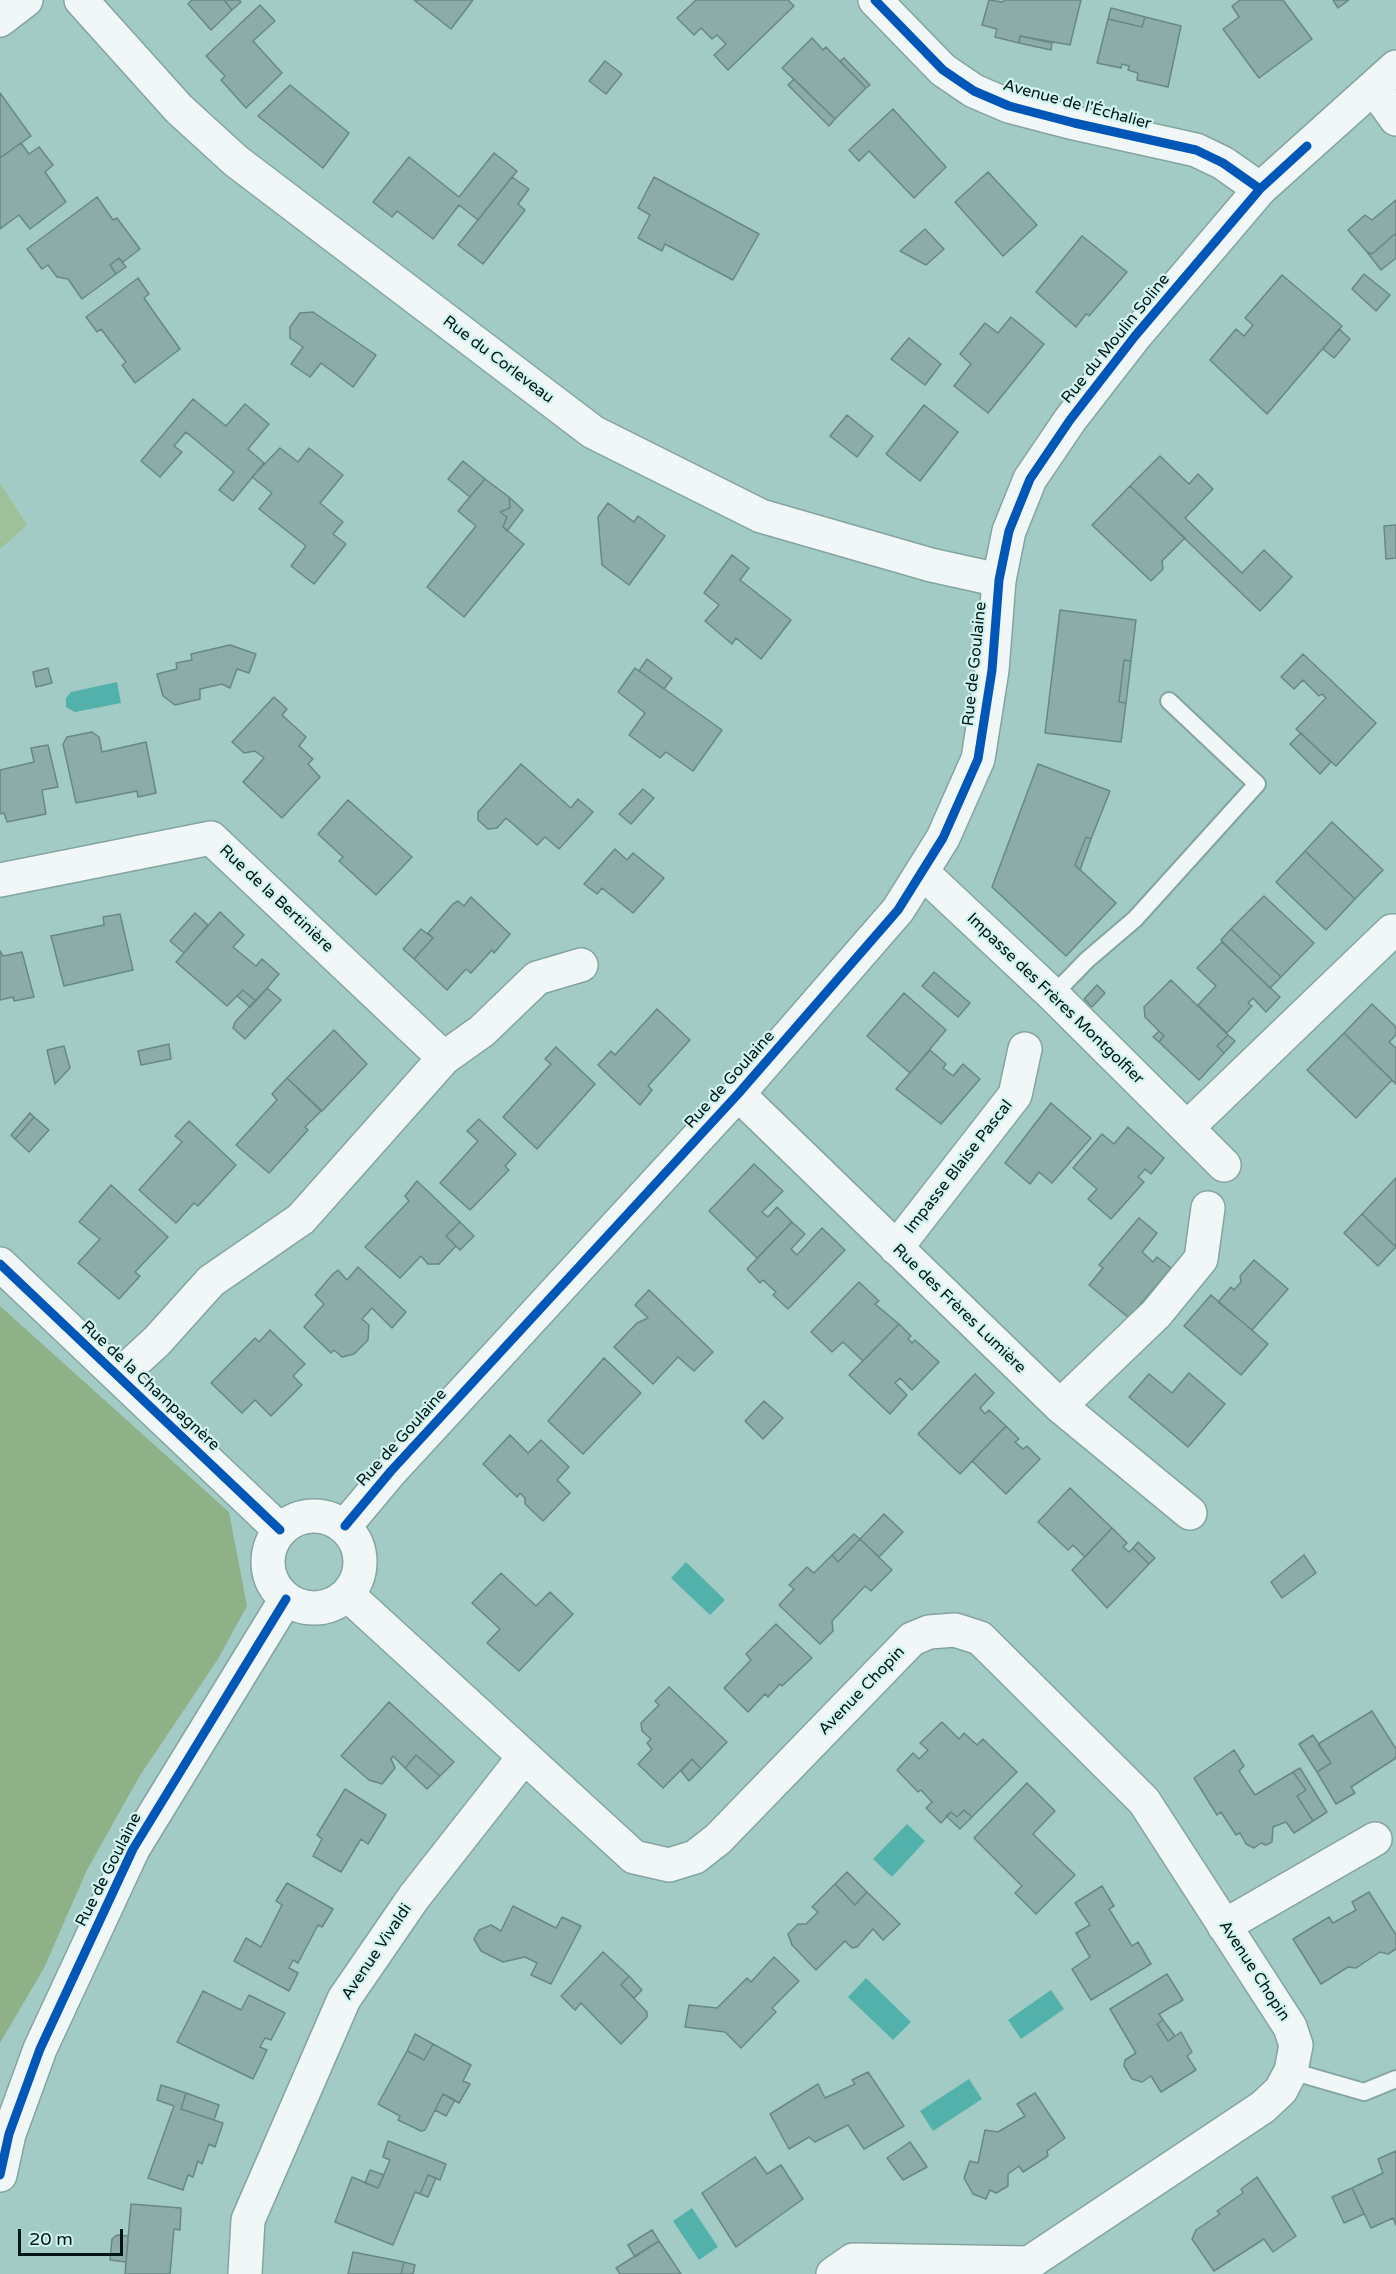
<!DOCTYPE html>
<meta charset="utf-8">
<style>
body{margin:0}
#map{position:relative;width:1396px;height:2274px;overflow:hidden;background:#a3cbc6;font-family:"Varela Round",sans-serif}
canvas{display:block}
.scale{position:absolute;left:18px;top:2229px;width:105px;height:27px;box-sizing:border-box;border:3px solid #001614;border-top:0;padding-left:8px;font-size:18px;line-height:21px;white-space:nowrap;color:#001614;-webkit-text-stroke:4px #d1f4f0;paint-order:stroke}
</style>
<div id="map">
<canvas width="1396" height="2274"></canvas>
<div class="scale">20 m</div>
</div>
<script>
const ctx = document.querySelector('canvas').getContext('2d');
ctx.lineJoin = 'round';
function fillPath(path, color) { ctx.fillStyle = color; ctx.fill(path, 'evenodd'); }
const shape = rows => new Path2D(rows.map(r => 'M' + r).join(''));
function trace(path, color, width, dash) { ctx.strokeStyle = color; ctx.lineWidth = width; ctx.lineCap = dash ? 'butt' : 'round'; ctx.setLineDash(dash || []); ctx.stroke(path); }
function write(font, color, halo, rows, align = 'center') {
  ctx.font = font + ' "Varela Round",sans-serif'; ctx.lineWidth = 4.5; ctx.setLineDash([]); ctx.textBaseline = 'middle'; ctx.strokeStyle = halo; ctx.fillStyle = color; for (const [text, x, y, turn = 0] of rows) {
    ctx.save(); ctx.translate(x, y); ctx.rotate((+turn || 0) * Math.PI / 180); ctx.textAlign = isNaN(turn) ? turn : align; if (halo) ctx.strokeText(text, 0, 0); ctx.fillText(text, 0, 0); ctx.restore();
  }
}
const green = shape([
 [0,483,27,525,0,549]
]);
const forest = shape([
 [0,1306,229,1512,247,1606,218,1659,139,1777,87,1870,44,1968,0,2043]
]);
const water = shape([
 [117,682,121,703,75,712,66,707,66,698,71,692],
 [686,1562,725,1600,710,1615,671,1578],
 [907,1824,925,1841,892,1877,873,1859],
 [866,1978,911,2022,893,2040,848,1997],
 [1051,1990,1064,2009,1021,2039,1008,2020],
 [969,2079,982,2099,933,2131,920,2111],
 [692,2208,718,2247,699,2260,673,2221]
]);
const building = shape([
 [192,0,224,0,232,10,211,30,188,4,192,0],
 [224,0,239,0,241,2,232,10,224,0],
 [414,0,473,0,451,29,414,0],
 [696,0,788,0,794,6,728,70,714,55,726,44,717,35,712,39,701,28,694,35,677,18,696,0],
 [989,0,1003,2,1004,0,1081,0,1070,45,1020,36,1019,43,995,37,997,29,982,25,989,0],
 [1240,0,1283,0,1312,39,1259,78,1223,29,1239,17,1232,6,1240,0],
 [1333,0,1349,0,1338,8,1333,0],
 [260,5,275,21,253,41,282,73,246,108,221,80,225,76,206,56,260,5],
 [1111,8,1145,17,1142,27,1108,19,1111,8],
 [1145,17,1181,26,1168,87,1137,80,1138,73,1128,70,1129,66,1122,64,1121,68,1097,63,1108,19,1142,27,1145,17],
 [1020,36,1052,43,1051,50,1019,43,1020,36],
 [812,38,823,50,826,47,866,88,835,119,782,68,812,38],
 [844,58,870,85,866,88,840,61,844,58],
 [605,61,622,74,606,94,589,81,605,61],
 [794,79,835,119,829,126,788,85,794,79],
 [290,85,349,133,323,168,258,116,290,85],
 [0,93,31,136,0,158,0,93],
 [893,109,946,167,914,198,869,151,859,161,849,150,893,109],
 [21,143,29,154,39,147,53,165,45,172,66,202,30,229,19,215,0,229,0,158,21,143],
 [494,153,517,171,478,220,459,205,433,239,397,211,392,217,373,202,409,157,459,197,494,153],
 [988,172,1037,225,1003,256,955,202,988,172],
 [512,177,529,189,518,204,525,210,483,264,458,245,512,177],
 [654,177,759,234,733,280,665,244,662,251,638,238,650,215,638,208,654,177],
 [97,197,113,220,117,218,140,249,123,262,119,258,110,265,116,274,82,299,68,279,57,277,48,265,42,269,27,249,97,197],
 [1396,200,1396,233,1372,254,1367,252,1348,230,1365,215,1372,220,1396,200],
 [925,229,944,249,926,265,900,251,925,229],
 [1396,233,1396,258,1381,270,1367,252,1372,254,1396,233],
 [1082,236,1127,272,1089,316,1086,314,1076,327,1036,292,1082,236],
 [119,258,126,267,116,274,110,265,119,258],
 [1364,274,1390,295,1376,311,1352,289,1364,274],
 [1282,275,1342,326,1267,414,1210,360,1236,329,1244,336,1253,325,1245,318,1282,275],
 [138,278,149,294,144,298,180,349,135,383,122,365,126,362,101,329,97,332,86,317,138,278],
 [313,312,376,355,353,387,321,363,310,377,291,364,303,347,290,338,290,327,300,313,313,312],
 [1011,317,1044,344,988,413,954,386,971,364,960,354,985,323,998,333,1011,317],
 [1339,329,1350,339,1334,358,1323,349,1339,329],
 [909,338,941,364,925,385,891,359,909,338],
 [193,399,226,426,245,404,269,424,248,449,264,463,233,501,219,490,234,472,186,432,174,446,182,452,160,477,141,461,193,399],
 [924,405,958,432,920,481,886,454,924,405],
 [847,415,873,436,857,457,830,436,847,415],
 [280,448,298,462,309,448,343,475,320,503,343,522,333,534,346,544,314,584,291,566,306,546,259,509,272,493,252,477,280,448],
 [1160,456,1189,484,1198,474,1213,489,1185,518,1242,573,1264,550,1292,577,1260,611,1130,486,1160,456],
 [463,461,485,479,470,497,448,479,463,461],
 [485,479,509,497,510,508,500,512,507,517,503,527,524,544,464,617,427,587,476,526,458,511,485,479],
 [1130,486,1185,538,1162,561,1163,569,1151,581,1092,525,1130,486],
 [509,497,523,510,507,531,503,527,507,517,500,512,510,508,509,497],
 [608,503,634,522,638,516,665,536,629,585,602,565,598,517,608,503],
 [1396,525,1396,558,1386,559,1384,526,1396,525],
 [732,555,749,568,740,580,791,620,761,659,736,638,732,644,705,621,719,605,704,593,732,555],
 [1060,610,1136,620,1131,661,1124,660,1119,702,1126,703,1121,742,1045,733,1060,610],
 [230,645,256,654,249,673,237,669,230,688,222,684,200,689,200,699,175,705,163,696,157,674,177,669,176,663,192,660,191,654,230,645],
 [1303,654,1376,723,1336,766,1296,729,1326,698,1322,694,1319,696,1303,680,1294,689,1281,677,1303,654],
 [647,659,672,678,664,689,639,671,647,659],
 [1124,660,1131,661,1126,703,1119,702,1124,660],
 [48,668,52,683,36,687,33,672,48,668],
 [635,668,722,730,693,771,666,752,660,758,629,735,645,713,618,692,635,668],
 [274,697,287,709,282,715,306,737,299,746,313,759,308,764,320,777,282,818,243,782,264,758,255,751,244,753,232,742,274,697],
 [92,732,99,737,102,752,146,742,156,793,138,797,137,791,76,803,63,744,67,737,92,732],
 [1301,733,1331,762,1320,774,1290,744,1301,733],
 [48,745,58,787,42,790,46,814,7,822,4,813,0,814,0,770,34,762,31,748,48,745],
 [521,764,571,808,578,799,593,812,559,849,545,837,537,845,506,818,497,828,488,829,478,820,478,812,521,764],
 [1038,764,1110,791,1091,839,1086,837,1075,865,1116,903,1066,956,992,887,1038,764],
 [643,789,654,798,631,824,619,814,643,789],
 [348,800,412,857,376,895,339,861,343,857,318,834,348,800],
 [1332,822,1383,870,1355,899,1305,851,1332,822],
 [1086,837,1091,839,1080,870,1075,865,1086,837],
 [615,849,627,860,633,853,664,878,633,913,602,888,597,894,584,884,615,849],
 [1305,851,1355,899,1326,930,1276,882,1305,851],
 [1264,896,1314,943,1281,977,1231,929,1264,896],
 [471,897,510,934,494,953,492,950,471,973,466,969,447,990,414,959,433,938,428,933,453,904,458,901,464,906,471,897],
 [220,912,244,935,233,947,256,966,262,959,279,974,256,1001,243,990,227,1006,176,962,220,912],
 [195,913,208,925,184,953,170,941,195,913],
 [120,914,133,970,64,986,51,936,104,925,103,917,120,914],
 [421,929,433,938,414,959,403,949,421,929],
 [1231,929,1281,977,1270,988,1221,940,1231,929],
 [1222,942,1280,997,1266,1012,1253,998,1248,1003,1252,1006,1227,1033,1198,1005,1216,986,1197,968,1222,942],
 [0,951,3,956,22,952,34,997,14,1001,13,997,0,1000,0,951],
 [934,972,970,1003,958,1017,922,986,934,972],
 [1171,980,1228,1035,1217,1046,1224,1053,1199,1080,1159,1042,1164,1036,1145,1017,1144,1007,1171,980],
 [1097,985,1105,993,1092,1007,1084,999,1097,985],
 [267,988,281,1000,245,1039,233,1028,235,1022,267,988],
 [243,990,256,1001,250,1007,237,996,243,990],
 [904,993,946,1030,910,1073,867,1036,904,993],
 [1372,1004,1396,1027,1396,1035,1389,1042,1396,1048,1396,1084,1344,1033,1372,1004],
 [657,1009,690,1040,648,1086,652,1090,640,1105,598,1065,611,1051,615,1055,657,1009],
 [334,1030,367,1064,322,1111,287,1078,334,1030],
 [1159,1031,1164,1036,1159,1042,1153,1037,1159,1031],
 [1344,1033,1392,1080,1356,1118,1307,1070,1344,1033],
 [1228,1035,1235,1041,1224,1053,1217,1046,1228,1035],
 [169,1044,171,1059,141,1065,138,1051,169,1044],
 [64,1046,70,1068,55,1084,47,1050,64,1046],
 [556,1047,595,1084,537,1149,503,1117,551,1064,545,1059,556,1047],
 [930,1050,946,1064,943,1068,953,1076,963,1064,980,1079,941,1124,896,1089,930,1050],
 [287,1078,321,1111,305,1127,308,1130,269,1173,236,1145,277,1100,272,1094,287,1078],
 [1051,1103,1091,1138,1052,1183,1039,1172,1030,1184,1005,1163,1051,1103],
 [30,1113,34,1117,15,1139,11,1135,30,1113],
 [34,1117,49,1130,29,1152,15,1139,34,1117],
 [479,1119,516,1154,505,1166,509,1170,470,1210,440,1183,478,1141,467,1131,479,1119],
 [189,1121,236,1165,198,1206,194,1203,176,1223,139,1190,182,1142,175,1136,189,1121],
 [1128,1127,1164,1158,1151,1174,1145,1169,1138,1177,1144,1182,1111,1219,1088,1199,1097,1189,1073,1168,1102,1134,1114,1144,1128,1127],
 [754,1164,783,1191,762,1212,768,1217,777,1207,792,1222,757,1258,709,1211,754,1164],
 [1396,1178,1396,1247,1362,1214,1396,1178],
 [417,1181,460,1222,446,1236,456,1246,439,1264,428,1264,421,1256,400,1278,365,1247,409,1201,405,1196,417,1181],
 [111,1185,168,1237,135,1272,140,1276,119,1299,78,1263,100,1239,79,1222,111,1185],
 [1362,1214,1396,1247,1378,1266,1344,1233,1362,1214],
 [1139,1218,1157,1233,1142,1252,1153,1262,1157,1257,1171,1268,1129,1318,1089,1285,1103,1268,1099,1265,1139,1218],
 [460,1222,474,1236,460,1250,446,1236,460,1222],
 [792,1222,805,1234,791,1249,797,1255,822,1228,845,1250,788,1309,773,1295,776,1292,763,1280,760,1283,747,1269,792,1222],
 [1254,1260,1288,1289,1252,1330,1218,1302,1231,1287,1234,1290,1241,1282,1240,1276,1254,1260],
 [358,1267,406,1312,392,1328,372,1308,362,1319,369,1325,368,1340,354,1354,342,1357,334,1350,331,1353,304,1327,324,1304,315,1295,333,1274,338,1270,347,1280,358,1267],
 [859,1282,879,1301,875,1304,899,1324,863,1361,843,1342,832,1352,811,1332,859,1282],
 [649,1290,713,1352,694,1371,678,1357,653,1384,614,1347,637,1323,648,1318,635,1305,649,1290],
 [1211,1295,1268,1344,1241,1375,1184,1326,1211,1295],
 [899,1324,911,1336,908,1339,912,1343,915,1340,939,1362,912,1390,900,1378,895,1383,907,1395,890,1414,849,1375,899,1324],
 [270,1330,305,1364,293,1376,302,1385,271,1416,255,1400,242,1413,211,1383,255,1338,259,1342,270,1330],
 [604,1358,641,1393,583,1454,548,1421,604,1358],
 [1189,1373,1225,1404,1188,1447,1129,1397,1149,1374,1172,1393,1189,1373],
 [975,1374,994,1393,980,1408,985,1414,989,1410,1006,1426,960,1474,918,1434,975,1374],
 [764,1401,783,1418,763,1439,745,1421,764,1401],
 [1006,1426,1019,1439,1015,1442,1023,1449,1027,1446,1040,1459,1006,1494,972,1461,1006,1426],
 [510,1435,528,1453,541,1440,569,1467,557,1480,570,1493,543,1521,525,1504,525,1498,520,1493,517,1497,483,1464,510,1435],
 [1070,1488,1112,1528,1085,1557,1073,1545,1068,1550,1038,1522,1070,1488],
 [884,1514,903,1532,879,1557,860,1539,884,1514],
 [1112,1528,1127,1543,1123,1547,1129,1552,1133,1548,1149,1564,1107,1608,1072,1570,1112,1528],
 [854,1534,860,1539,838,1562,832,1555,854,1534],
 [860,1539,892,1570,871,1591,865,1586,832,1621,833,1631,820,1644,779,1605,794,1589,789,1585,807,1567,814,1573,832,1555,838,1562,860,1539],
 [1138,1542,1155,1558,1149,1564,1133,1548,1138,1542],
 [1304,1555,1316,1573,1282,1598,1271,1582,1304,1555],
 [501,1573,536,1606,550,1592,573,1614,519,1671,487,1643,500,1629,472,1603,501,1573],
 [776,1624,812,1658,782,1686,780,1684,768,1697,765,1694,748,1712,724,1688,751,1660,746,1654,776,1624],
 [669,1687,727,1742,701,1769,692,1759,663,1788,638,1764,652,1749,647,1743,651,1739,642,1731,641,1723,659,1705,655,1701,669,1687],
 [389,1702,454,1762,440,1776,416,1755,405,1768,393,1756,391,1759,395,1768,382,1784,369,1780,341,1756,389,1702],
 [1372,1711,1396,1749,1396,1758,1351,1787,1355,1793,1336,1804,1317,1772,1331,1763,1318,1744,1372,1711],
 [942,1722,959,1739,964,1733,977,1745,983,1739,1017,1772,972,1817,964,1810,957,1817,951,1812,941,1823,926,1808,932,1802,921,1790,918,1792,897,1770,913,1753,919,1759,928,1750,920,1743,942,1722],
 [1313,1735,1331,1763,1317,1772,1299,1744,1313,1735],
 [1234,1750,1244,1766,1239,1771,1255,1795,1293,1772,1306,1790,1297,1796,1313,1821,1294,1833,1286,1822,1273,1827,1272,1842,1266,1845,1261,1843,1254,1848,1246,1844,1240,1833,1236,1835,1221,1812,1217,1815,1194,1778,1234,1750],
 [416,1755,440,1776,427,1789,405,1768,416,1755],
 [692,1759,701,1769,689,1781,681,1771,692,1759],
 [1300,1768,1327,1812,1313,1821,1297,1796,1306,1790,1293,1772,1300,1768],
 [1027,1783,1055,1811,1033,1834,1075,1875,1036,1914,1015,1893,1022,1886,974,1838,1027,1783],
 [345,1789,386,1815,368,1844,361,1839,341,1872,313,1856,322,1839,317,1835,345,1789],
 [964,1810,972,1817,960,1829,946,1816,951,1812,957,1817,964,1810],
 [847,1872,867,1892,855,1905,835,1884,847,1872],
 [287,1883,333,1909,322,1927,318,1925,298,1963,293,1960,289,1968,298,1973,289,1991,234,1961,246,1938,261,1947,282,1905,276,1901,287,1883],
 [835,1884,855,1905,867,1892,900,1924,883,1940,873,1929,857,1947,852,1948,845,1941,816,1970,792,1945,788,1934,798,1924,806,1924,818,1912,812,1907,835,1884],
 [1102,1886,1114,1906,1109,1909,1132,1946,1138,1942,1151,1964,1091,2000,1072,1969,1090,1957,1076,1933,1090,1925,1075,1903,1102,1886],
 [1369,1892,1396,1935,1396,1949,1388,1954,1380,1952,1356,1968,1348,1967,1321,1984,1293,1939,1329,1917,1333,1923,1356,1910,1352,1902,1369,1892],
 [513,1906,556,1928,562,1917,581,1926,551,1984,531,1975,537,1963,525,1957,503,1962,481,1951,474,1939,479,1930,491,1925,501,1931,513,1906],
 [603,1952,629,1976,621,1985,647,2012,647,2017,621,2044,581,2003,575,2010,561,1996,603,1952],
 [774,1957,799,1981,772,2008,776,2012,741,2048,725,2032,685,2027,689,2005,717,2008,747,1978,751,1982,774,1957],
 [1167,1974,1183,2000,1159,2014,1163,2020,1157,2024,1168,2041,1181,2032,1192,2052,1187,2056,1196,2070,1161,2092,1151,2076,1142,2082,1132,2079,1124,2066,1125,2060,1136,2053,1110,2009,1167,1974],
 [629,1976,642,1990,634,1998,621,1985,629,1976],
 [203,1991,241,2010,249,1995,285,2013,271,2040,265,2038,260,2047,267,2050,253,2079,177,2042,203,1991],
 [1163,2020,1175,2036,1168,2041,1157,2024,1163,2020],
 [415,2034,433,2044,424,2060,407,2051,415,2034],
 [433,2044,471,2065,463,2081,470,2084,459,2103,443,2094,425,2130,421,2131,398,2120,400,2116,378,2104,407,2051,424,2060,433,2044],
 [868,2072,904,2126,864,2149,848,2125,815,2142,809,2137,789,2149,770,2114,818,2084,825,2098,855,2084,852,2080,868,2072],
 [161,2085,186,2093,181,2109,223,2123,215,2147,209,2144,202,2164,198,2161,193,2177,188,2175,183,2190,148,2178,174,2106,157,2100,161,2085],
 [186,2093,219,2105,214,2120,181,2109,186,2093],
 [1035,2093,1065,2138,1047,2151,1048,2156,1023,2172,1019,2166,1008,2174,1008,2186,996,2193,990,2190,986,2199,973,2194,964,2178,970,2161,978,2163,985,2130,998,2132,1025,2116,1017,2104,1035,2093],
 [443,2094,455,2100,446,2116,435,2110,443,2094],
 [388,2141,446,2164,440,2180,428,2175,420,2194,415,2192,393,2245,335,2222,352,2177,378,2188,390,2160,383,2157,388,2141],
 [910,2142,927,2167,903,2180,887,2158,910,2142],
 [1396,2151,1396,2225,1393,2218,1371,2228,1352,2188,1383,2173,1378,2159,1396,2151],
 [755,2157,767,2174,781,2165,803,2199,736,2247,702,2193,755,2157],
 [370,2170,384,2175,378,2188,365,2183,370,2170],
 [428,2175,436,2178,428,2197,420,2194,428,2175],
 [1257,2177,1296,2236,1273,2252,1264,2239,1214,2271,1192,2239,1196,2230,1220,2214,1217,2211,1243,2193,1241,2189,1257,2177],
 [1352,2188,1364,2214,1344,2223,1332,2197,1352,2188],
 [131,2204,181,2208,180,2230,174,2229,170,2274,125,2274,131,2204],
 [652,2230,659,2241,635,2257,628,2245,652,2230],
 [117,2235,128,2236,126,2262,110,2260,112,2239,117,2235],
 [659,2241,681,2274,620,2274,616,2268,659,2241],
 [353,2252,404,2262,401,2274,348,2274,353,2252],
 [404,2262,415,2265,413,2274,401,2274,404,2262]
]);
const lane = shape([
 [1053,995,1087,960,1135,919,1257,784,1169,701],
 [1291,2071,1364,2092,1396,2079]
]);
const street = shape([
 [81,0,179,109,236,161,593,432,761,516,931,565,999,580],
 [875,0,943,70,974,91,1009,106,1074,123,1196,150,1223,163,1260,189],
 [0,20,26,0],
 [1374,88,1396,119],
 [922,872,1053,995,1224,1165],
 [0,880,211,838,444,1058,301,1219,211,1281,157,1341,119,1376],
 [444,1058,482,1031,537,978,581,965],
 [738,1094,1060,1406,1190,1513],
 [1188,1127,1392,931,1396,931],
 [896,1248,1015,1095,1025,1049],
 [0,1264,280,1530],
 [1060,1406,1156,1314,1201,1259,1208,1208],
 [348,1595,634,1857,669,1865,695,1857,718,1839,912,1639,929,1632,955,1630,980,1638,1144,1801,1290,2027,1296,2045,1291,2071,1281,2090,1263,2107,1029,2263,853,2260,833,2274],
 [1224,1926,1375,1839],
 [245,2274,248,2220,344,1999,414,1897,524,1757]
]);
const secondary = shape([
 '268 1562a46 46 0 1 1 92 0a46 46 0 1 1-92 0Z',
 [345,1526,391,1471,738,1094,898,910,943,838,978,759,992,670,999,580,1009,531,1030,479,1070,420,1135,336,1260,189,1396,67],
 [0,2175,9,2134,40,2049,133,1849,286,1599]
]);
const cycleway = shape([
 [875,0,943,70,974,91,1009,106,1074,123,1196,150,1223,163,1260,189],
 [0,1264,280,1530],
 [345,1526,391,1471,738,1094,898,910,943,838,978,759,992,670,999,580,1009,531,1030,479,1070,420,1135,336,1260,189,1307,146],
 [0,2175,9,2134,40,2049,133,1849,286,1599]
]);
const streetNames = [
 ["Avenue de l'Échalier",1077,105,15],
 ["Rue du Moulin Soline",1116,339,-51],
 ["Rue du Corleveau",498,360,37],
 ["Rue de Goulaine",975,664,-84],
 ["Rue de la Bertinière",276,899,43],
 ["Impasse des Frères Montgolfier",1055,999,44],
 ["Rue de Goulaine",730,1080,-48],
 ["Impasse Blaise Pascal",959,1167,-52],
 ["Rue des Frères Lumière",959,1309,44],
 ["Rue de la Champagnère",150,1386,43],
 ["Rue de Goulaine",402,1438,-48],
 ["Avenue Chopin",862,1691,-46],
 ["Rue de Goulaine",109,1870,-63],
 ["Avenue Vivaldi",377,1952,-56],
 ["Avenue Chopin",1254,1971,57]
];
fillPath(green, '#9fc199');
fillPath(forest, '#8fb188');
fillPath(water, '#52b2ab');
fillPath(building, '#8caca8');
trace(building, '#688885', 1.5);
trace(lane, '#84a4a1', 20);
trace(street, '#84a4a1', 36);
trace(secondary, '#84a4a1', 36);
trace(lane, '#f1f7f6', 16);
trace(street, '#f1f7f6', 33);
trace(secondary, '#f1f7f6', 33);
trace(cycleway, '#0057b8', 9);
write('16px', '#001614', '#d1f4f0', streetNames);
</script>
